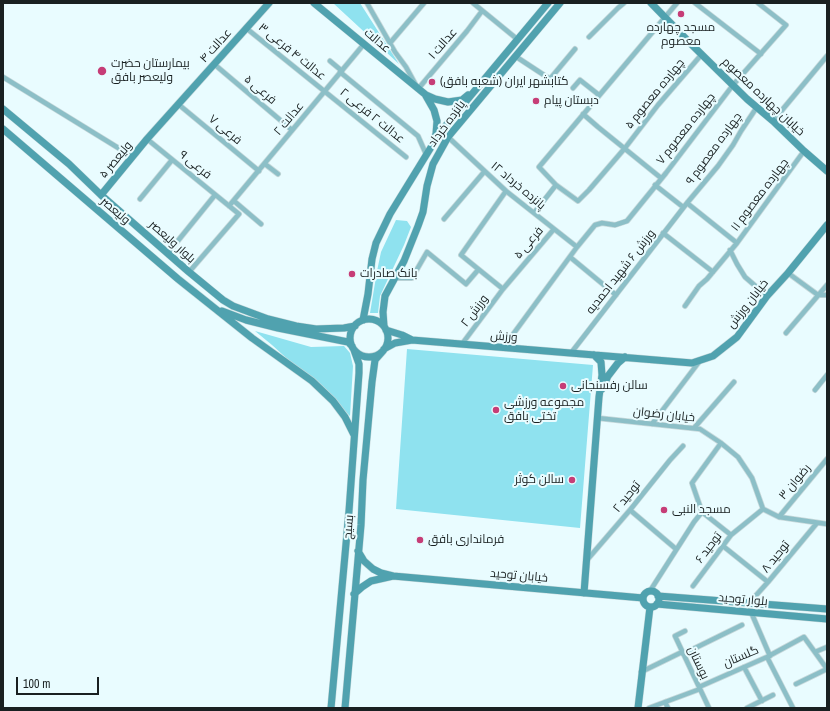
<!DOCTYPE html>
<meta charset="utf-8">
<style>
body{margin:0}
#map{position:relative;width:830px;height:711px;overflow:hidden;background:#e9fcff;font-family:"Archivo Narrow",sans-serif}
canvas{display:block}
.frame{position:absolute;inset:0;border:4px solid #192021;pointer-events:none}
.scale{position:absolute;left:16px;top:677px;width:83px;height:18px;box-sizing:border-box;border:2px solid #192021;border-top:0;padding-left:5px;font-size:12px;line-height:14px;white-space:nowrap;color:#192021;-webkit-text-stroke:3px #e9fcff;paint-order:stroke}
</style>
<div id="map">
<canvas width="830" height="711"></canvas>
<div class="frame"></div>
<div class="scale">100 m</div>
</div>
<script>
const ctx = document.querySelector('canvas').getContext('2d');
ctx.lineJoin = 'round';
function fillPath(path, color) { ctx.fillStyle = color; ctx.fill(path, 'evenodd'); }
const shape = rows => new Path2D(rows.map(r => 'M' + r).join(''));
function trace(path, color, width, dash) { ctx.strokeStyle = color; ctx.lineWidth = width; ctx.lineCap = dash ? 'butt' : 'round'; ctx.setLineDash(dash || []); ctx.stroke(path); }
function write(font, color, halo, rows, align = 'center') {
  ctx.font = font + ' "Archivo Narrow",Cairo,sans-serif'; ctx.lineWidth = 4; ctx.setLineDash([]); ctx.textBaseline = 'middle'; ctx.strokeStyle = halo; ctx.fillStyle = color; for (const [text, x, y, turn = 0] of rows) {
    ctx.save(); ctx.translate(x, y); ctx.rotate((+turn || 0) * Math.PI / 180); ctx.textAlign = isNaN(turn) ? turn : align; if (halo) ctx.strokeText(text, 0, 0); ctx.fillText(text, 0, 0); ctx.restore();
  }
}
const green = shape([
 [333,3,360,3,399,64],
 [396,220,407,221,411,227,404,245,380,296,378,313,370,313,377,271,381,252],
 [255,331,311,347,344,346,350,353,353,366,350,416,272,345],
 [407,349,593,365,580,528,396,509]
]);
const street = shape([
 [367,3,395,52,406,67,418,89,467,31,482,11],
 [473,3,517,39],
 [695,3,761,54],
 [246,28,406,157],
 [589,37,618,8,624,3],
 [390,43,424,3],
 [515,56,550,79,575,49],
 [330,61,342,71],
 [214,64,292,130],
 [340,72,418,136,426,154],
 [3,77,120,149,136,153],
 [573,88,580,80,599,95],
 [178,104,259,171],
 [583,114,598,127,661,178],
 [773,121,827,56],
 [448,137,506,191,577,247],
 [147,139,239,214,189,272],
 [265,164,278,174],
 [556,185,578,201,589,190,625,148,658,105,702,54],
 [655,185,683,207],
 [140,199,172,160],
 [234,201,261,224],
 [687,203,737,243],
 [229,206,364,44],
 [534,213,556,185,539,167,677,3],
 [444,219,484,172],
 [663,233,713,272],
 [730,250,737,264,745,277,767,296],
 [168,253,215,195],
 [570,257,616,295],
 [788,273,818,295,827,295],
 [395,278,412,278,427,252,466,284,478,270],
 [503,289,477,268,461,255,506,191],
 [685,306,699,286,707,279,737,243,804,151],
 [786,333,827,285],
 [462,344,503,289,554,229],
 [503,348,577,247,595,225,602,223,615,225,627,221,666,173,733,85,786,25,758,3],
 [571,353,687,203,718,166,733,145,741,131,757,107],
 [815,390,827,375],
 [597,418,700,429,721,443,738,457,752,478,763,509,779,517,827,524],
 [652,424,699,362],
 [694,428,734,382],
 [630,510,676,549],
 [702,512,731,535],
 [779,517,827,459],
 [723,546,768,582],
 [587,560,630,510,670,460,683,446],
 [693,586,731,535,763,509],
 [650,591,694,522,702,512,692,483,721,443],
 [750,602,768,582,817,523],
 [751,612,770,656],
 [685,631,675,636,709,708],
 [815,652,827,647],
 [683,654,742,625],
 [767,657,793,708],
 [744,667,762,701],
 [641,672,682,652],
 [796,684,827,669],
 [699,687,767,657,804,637,827,669],
 [665,702,668,708],
 [649,708,700,689],
 [747,708,773,695]
]);
const secondary = shape([
 [314,3,426,95,435,99,448,102,462,100,468,95],
 [651,3,691,44,747,99,773,121,804,151,827,171],
 [426,96,434,110,437,121,436,134,434,138],
 [3,109,69,164,101,195,189,272,223,300,233,306,268,319,296,326,316,329,344,328,355,326],
 [3,129,178,279,252,338,312,381,333,401,345,417,354,435],
 [101,195,147,139,269,3],
 [222,311,246,320,278,328,348,342,352,346],
 '350 338a19 19 0 1 1 38 0a19 19 0 1 1-38 0Z',
 [363,320,368,294,372,259,376,243,390,214,433,144,447,124,548,3],
 [384,326,383,312,385,296,404,261,418,226,423,212,427,186,433,164,448,137,560,3],
 [386,330,402,335,412,340],
 [384,349,395,343,412,340,692,363,713,356,737,337,767,296,788,273,827,225],
 [602,389,608,376,618,363,625,357],
 [393,576,643,598],
 '643 599a8 8 0 1 1 16 0a8 8 0 1 1-16 0Z',
 [584,593,599,397,602,375,601,362,594,355],
 [354,594,362,587,371,581,393,576,381,573,373,569,364,561,358,551],
 [658,596,827,609],
 [657,604,827,619],
 [331,708,349,511,359,373,359,364,354,350],
 [345,708,361,525,363,480,372,382,375,360,383,351],
 [638,708,650,607]
]);
const markers = [
 [681,14,4,"#c63d77"],
 [102,71,5,"#c63d77"],
 [432,82,4,"#c63d77"],
 [536,101,4,"#c63d77"],
 [352,274,4,"#c63d77"],
 [563,386,4,"#c63d77"],
 [496,410,4,"#c63d77"],
 [572,480,4,"#c63d77"],
 [664,510,4,"#c63d77"],
 [420,540,4,"#c63d77"]
];
const poiNames = [
 ["مسجد چهارده",681,28,"center"],
 ["معصوم",681,42,"center"],
 ["بیمارستان حضرت",111,64],
 ["ولیعصر بافق",111,78],
 ["کتابشهر ایران (شعبه بافق)",440,82],
 ["دبستان پیام",544,101],
 ["بانک صادرات",360,274],
 ["سالن رفسنجانی",571,386],
 ["مجموعه ورزشی",504,403],
 ["تختی بافق",504,417],
 ["سالن کوثر",564,480,"right"],
 ["مسجد النبی",672,510],
 ["فرمانداری بافق",428,540]
];
const streetNames = [
 ["عدالت",377,41,40],
 ["عدالت ۱",443,44,-49],
 ["عدالت ۴",216,46,-48],
 ["عدالت ۴ فرعی ۳",292,52,39],
 ["فرعی ۵",260,90,40],
 ["چهارده معصوم ۵",655,94,-51],
 ["خیابان چهارده معصوم",763,97,43],
 ["عدالت ۲ فرعی ۲",372,116,39],
 ["عدالت ۲",289,119,-50],
 ["پانزده خرداد",447,124,-54],
 ["چهارده معصوم ۷",686,129,-52],
 ["فرعی ۷",225,130,40],
 ["چهارده معصوم ۹",714,149,-54],
 ["ولیعصر ۵",116,160,-50],
 ["فرعی ۹",195,165,39],
 ["پانزده خرداد ۱۲",518,186,40],
 ["چهارده معصوم ۱۱",760,195,-53],
 ["ولیعصر",115,211,41],
 ["بلوار ولیعصر",172,242,42],
 ["فرعی ۵",529,243,-50],
 ["ورزش ۶ شهید احمدیه",621,272,-52],
 ["خیابان ورزش",748,304,-52],
 ["ورزش ۲",475,311,-53],
 ["ورزش",504,337,5],
 ["خیابان رضوان",664,415,6],
 ["رضوان ۳",795,482,-50],
 ["توحید ۲",627,497,-51],
 ["بسیج",349,527,-85],
 ["توحید ۶",709,548,-53],
 ["توحید ۸",776,557,-51],
 ["خیابان توحید",519,576,5],
 ["بلوار توحید",743,600,5],
 ["گلستان",741,657,-23],
 ["بوستان",698,663,65]
];
fillPath(green, '#8fe2ef');
trace(street, '#c8d9db', 6);
trace(secondary, '#c8d9db', 8);
trace(street, '#8cbfc7', 4.5);
trace(secondary, '#50a2af', 7);
for (const [x, y, r, color] of markers) { const dot = new Path2D(); dot.arc(x, y, r, 0, 2 * Math.PI); ctx.fillStyle = color; ctx.fill(dot); trace(dot, '#e9fcff', 1.5); }
write('12px', '#192021', '#e9fcff', poiNames, 'left');
write('12px', '#192021', '#e9fcff', streetNames);
</script>
